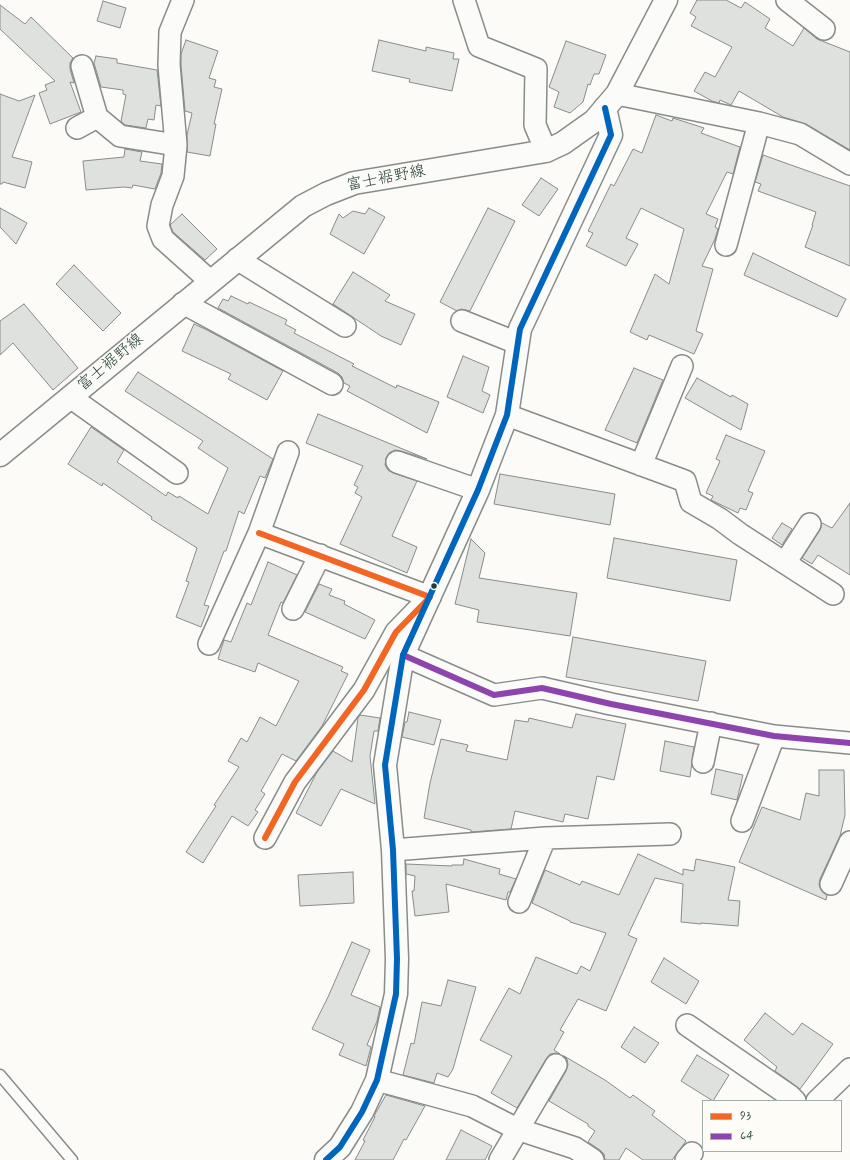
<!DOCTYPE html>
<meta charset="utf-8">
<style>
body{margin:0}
#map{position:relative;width:850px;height:1160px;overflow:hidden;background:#fcfbf8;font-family:Mynerve,sans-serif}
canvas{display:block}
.legend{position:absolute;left:702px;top:1100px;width:140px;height:52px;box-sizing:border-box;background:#fdfcf7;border:1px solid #a4b0a9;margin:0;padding:5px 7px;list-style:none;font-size:12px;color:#1f3d34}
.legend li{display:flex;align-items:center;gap:8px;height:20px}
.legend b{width:20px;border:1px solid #a4b0a9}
</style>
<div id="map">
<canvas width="850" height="1160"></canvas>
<ul class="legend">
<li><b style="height:5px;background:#f26522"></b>93</li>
<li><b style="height:5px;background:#8e44ad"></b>64</li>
</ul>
</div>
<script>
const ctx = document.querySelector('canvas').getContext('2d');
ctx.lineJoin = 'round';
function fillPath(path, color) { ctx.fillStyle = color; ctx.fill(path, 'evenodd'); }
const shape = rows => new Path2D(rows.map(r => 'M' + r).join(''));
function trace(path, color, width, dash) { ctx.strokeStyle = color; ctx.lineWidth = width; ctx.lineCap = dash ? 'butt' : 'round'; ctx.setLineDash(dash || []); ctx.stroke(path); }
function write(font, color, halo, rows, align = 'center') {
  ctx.font = font + ' Mynerve,"Klee One",sans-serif'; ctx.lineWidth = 3; ctx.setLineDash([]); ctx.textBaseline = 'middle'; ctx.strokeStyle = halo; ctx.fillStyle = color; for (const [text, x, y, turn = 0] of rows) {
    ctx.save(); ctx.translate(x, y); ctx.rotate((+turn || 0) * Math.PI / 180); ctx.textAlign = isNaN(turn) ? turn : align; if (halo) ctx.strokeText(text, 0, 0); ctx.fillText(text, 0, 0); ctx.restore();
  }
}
const building = shape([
 [697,0,726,0,741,8,745,2,770,19,765,28,793,46,804,28,817,39,850,52,850,150,806,124,783,117,739,91,731,105,720,100,719,103,712,101,694,91,705,72,715,77,732,47,691,26,696,17,690,13,697,0],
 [103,1,126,8,120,28,97,21,103,1],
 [0,5,25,24,31,17,73,58,70,63,70,69,74,83,70,82,81,112,50,124,39,93,47,90,45,85,55,81,0,29,0,5],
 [186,40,218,51,209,78,216,80,214,87,222,89,214,124,216,124,210,156,187,152,187,135,192,113,185,111,181,65,181,54,186,40],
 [379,40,426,51,426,47,454,53,453,59,459,59,452,91,409,82,410,79,372,71,379,40],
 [566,41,606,55,599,74,594,74,590,85,588,84,583,102,570,113,554,107,559,92,549,87,566,41],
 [96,56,117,59,117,63,157,70,161,106,156,105,154,120,148,119,146,128,125,125,121,121,126,95,123,94,123,90,101,87,94,63,96,56],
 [0,94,19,101,35,95,12,157,32,162,25,188,3,182,2,184,0,184,0,94],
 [656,115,672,121,673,118,704,128,701,133,740,147,733,174,727,172,706,214,718,219,715,227,718,229,715,239,702,266,713,269,696,331,703,334,694,354,649,335,647,340,630,332,655,274,669,284,684,229,641,208,626,238,638,244,626,266,586,246,593,233,588,231,611,184,614,186,633,149,642,153,656,115],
 [125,149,142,152,140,161,162,164,161,173,155,189,133,185,132,188,124,187,86,190,83,161,124,157,125,149],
 [763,155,850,186,850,266,805,247,813,225,812,225,816,212,758,191,761,184,755,182,763,155],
 [541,178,558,189,539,216,522,205,541,178],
 [0,208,27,223,16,244,0,227,0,208],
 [369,208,385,217,364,254,330,234,339,214,343,218,353,211,365,214,369,208],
 [488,208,515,221,470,311,461,309,457,311,440,302,488,208],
 [182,214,217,249,205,260,173,232,170,225,182,214],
 [753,253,846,299,837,317,744,275,753,253],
 [74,265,121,313,103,331,56,284,74,265],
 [353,272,390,295,385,301,415,314,401,345,381,336,333,304,353,272],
 [231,296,248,304,249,302,287,320,285,324,296,330,294,333,354,364,352,366,396,388,397,385,439,402,427,433,347,391,350,386,344,383,342,377,338,373,218,308,223,299,228,301,231,296],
 [24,304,78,368,53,390,13,343,0,355,0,321,24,304],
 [194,324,207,330,283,371,267,400,228,379,231,374,182,351,194,324],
 [463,356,489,367,482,391,490,395,483,413,447,397,463,356],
 [634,368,663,380,637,443,605,430,634,368],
 [138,372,273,459,265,478,260,476,244,514,239,511,226,551,224,551,204,605,209,606,201,627,176,617,189,582,186,581,197,548,151,519,152,517,103,483,102,486,68,464,91,427,124,450,117,462,166,496,168,492,178,498,179,496,208,514,228,468,198,448,203,441,125,391,138,372],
 [697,378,731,397,732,395,748,404,741,430,685,398,697,378],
 [318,414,427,459,401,451,395,450,389,453,386,458,385,465,388,470,393,473,417,481,392,536,417,547,407,573,340,544,362,497,355,493,358,487,354,485,363,466,306,443,318,414],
 [726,435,765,451,748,491,753,493,746,510,740,508,738,513,711,500,713,496,706,493,720,461,716,459,726,435],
 [500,474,615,494,610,525,494,504,500,474],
 [850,503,850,575,818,555,812,564,802,558,820,530,822,523,832,528,850,503],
 [782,523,792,529,782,545,772,538,782,523],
 [614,538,737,560,730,601,607,578,614,538],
 [471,539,485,553,479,578,577,593,570,636,477,622,479,610,455,604,471,539],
 [268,562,297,575,283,603,281,602,268,635,343,667,341,671,348,674,322,726,296,761,282,754,261,791,265,794,255,810,258,812,248,826,232,816,203,863,186,852,216,806,214,805,239,767,228,761,241,738,247,742,260,717,276,726,299,681,258,663,255,672,218,659,224,640,231,642,247,603,251,605,268,562],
 [319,584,332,589,329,595,345,601,344,604,375,620,365,639,305,612,319,584],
 [573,637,706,661,698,701,566,677,573,637],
 [409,712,441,720,434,745,402,737,405,722,407,722,409,712],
 [576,714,626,724,614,780,597,776,588,819,565,814,563,822,515,811,511,829,471,832,471,830,424,818,430,783,441,739,468,745,466,751,507,760,515,720,528,722,529,718,572,728,576,714],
 [360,715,380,718,378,731,374,731,370,756,375,804,341,789,321,826,296,813,317,772,333,751,352,762,358,718,360,715],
 [665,741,694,747,690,777,660,771,665,741],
 [716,769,743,775,737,800,711,794,716,769],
 [819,770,844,770,845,815,840,836,820,879,819,885,822,891,827,895,826,900,739,862,762,807,800,820,806,793,819,796,819,770],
 [638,854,683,875,683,869,694,871,696,859,735,867,728,900,740,901,738,926,701,923,701,924,681,922,683,884,655,878,628,935,637,939,606,1011,578,999,560,1030,564,1032,554,1050,560,1054,556,1053,550,1054,546,1059,517,1108,491,1093,512,1056,480,1040,509,988,520,994,536,957,577,974,581,966,590,971,606,933,570,922,570,921,532,903,545,870,580,885,582,881,619,895,638,854],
 [464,859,500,869,499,874,516,879,510,892,508,892,506,900,446,884,449,912,415,916,412,891,414,891,415,876,406,874,406,864,452,866,452,865,463,865,464,859],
 [353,872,354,903,300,906,298,875,353,872],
 [352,942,370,950,351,995,380,1007,377,1021,367,1045,371,1047,366,1066,339,1055,344,1044,312,1029,328,997,352,942],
 [664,958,699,981,686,1004,651,982,664,958],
 [448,980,476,987,453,1069,448,1077,437,1073,434,1083,403,1075,411,1043,414,1044,422,1002,441,1006,448,980],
 [765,1013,793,1035,802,1023,833,1044,800,1089,775,1071,777,1067,744,1040,765,1013],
 [634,1027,659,1043,645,1063,621,1047,634,1027],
 [697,1055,729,1075,713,1101,681,1081,697,1055],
 [564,1056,605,1080,630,1098,633,1095,655,1111,652,1115,686,1141,672,1160,643,1160,626,1148,619,1160,605,1160,604,1154,600,1150,588,1142,595,1131,588,1126,588,1124,549,1101,566,1071,568,1065,567,1059,564,1056],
 [386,1095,425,1106,406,1140,404,1139,393,1160,355,1160,365,1141,363,1140,375,1117,374,1116,386,1095],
 [461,1130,492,1146,485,1160,446,1160,461,1130]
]);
const lane = shape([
 [0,1075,72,1160]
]);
const street = shape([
 [183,0,170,32,169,65,176,145,173,176,162,205,158,226,163,239,210,281],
 [464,0,479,46,536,69,535,125,546,151],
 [787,0,824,29],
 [82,66,97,117,120,136,176,145],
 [617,94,759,123,800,134,850,164],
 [77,128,97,117],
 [726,245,759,123],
 [237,259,345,326],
 [183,303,332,384],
 [462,321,517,343],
 [70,397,177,473],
 [507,415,685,481,691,502,720,519,740,534,833,594],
 [397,462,478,490],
 [641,465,682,366],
 [259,533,430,597,396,632,364,690,295,782,265,838],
 [785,563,810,524],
 [293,609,320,555],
 [209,644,259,533,288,452],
 [403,655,494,695,542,688,611,704,774,736,850,743],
 [703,762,711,723],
 [742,821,774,736],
 [393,850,545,838,670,834],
 [831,884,850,842],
 [519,902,545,838],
 [687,1025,790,1096,795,1101],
 [377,1080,472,1106,517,1129,575,1148,593,1160],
 [817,1101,850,1069],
 [500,1160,556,1065],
 [686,1160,692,1153]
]);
const secondary = shape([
 [326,1160,340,1147,362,1112,377,1080,396,994,397,959,393,850,385,765,403,655,478,490,507,415,520,329,611,135,605,108]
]);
const primary = shape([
 [0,455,303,206,326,194,354,183,546,151,563,143,594,121,617,94,666,0]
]);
const bus1 = shape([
 [259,533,430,597,396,632,364,690,295,782,265,838]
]);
const bus2 = shape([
 [403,655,494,695,542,688,611,704,774,736,850,743]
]);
const bus3 = shape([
 [326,1160,340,1147,362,1112,377,1080,396,994,397,959,393,850,385,765,403,655,478,490,507,415,520,329,611,135,605,108]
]);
const markers = [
 [434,586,3.5,"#1f3d34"]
];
const streetNames = [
 ["富士裾野線",386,179,-11],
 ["富士裾野線",111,363,-40]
];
fillPath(building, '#dfe1de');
trace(building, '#888d8a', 1);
trace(lane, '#888d8a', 13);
trace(street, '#888d8a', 24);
trace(secondary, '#888d8a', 25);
trace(primary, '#888d8a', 25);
trace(lane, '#fbfbf9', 10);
trace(street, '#fbfbf9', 21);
trace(secondary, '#fbfbf9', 22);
trace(primary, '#fbfbf9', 22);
trace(bus1, '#f26522', 6);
trace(bus2, '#8e44ad', 6);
trace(bus3, '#0065bd', 6);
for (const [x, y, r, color] of markers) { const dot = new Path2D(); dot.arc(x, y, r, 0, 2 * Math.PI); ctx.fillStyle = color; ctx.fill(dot); trace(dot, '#fdfcf7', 1.5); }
write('16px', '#1f3d34', '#fdfcf7', streetNames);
</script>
